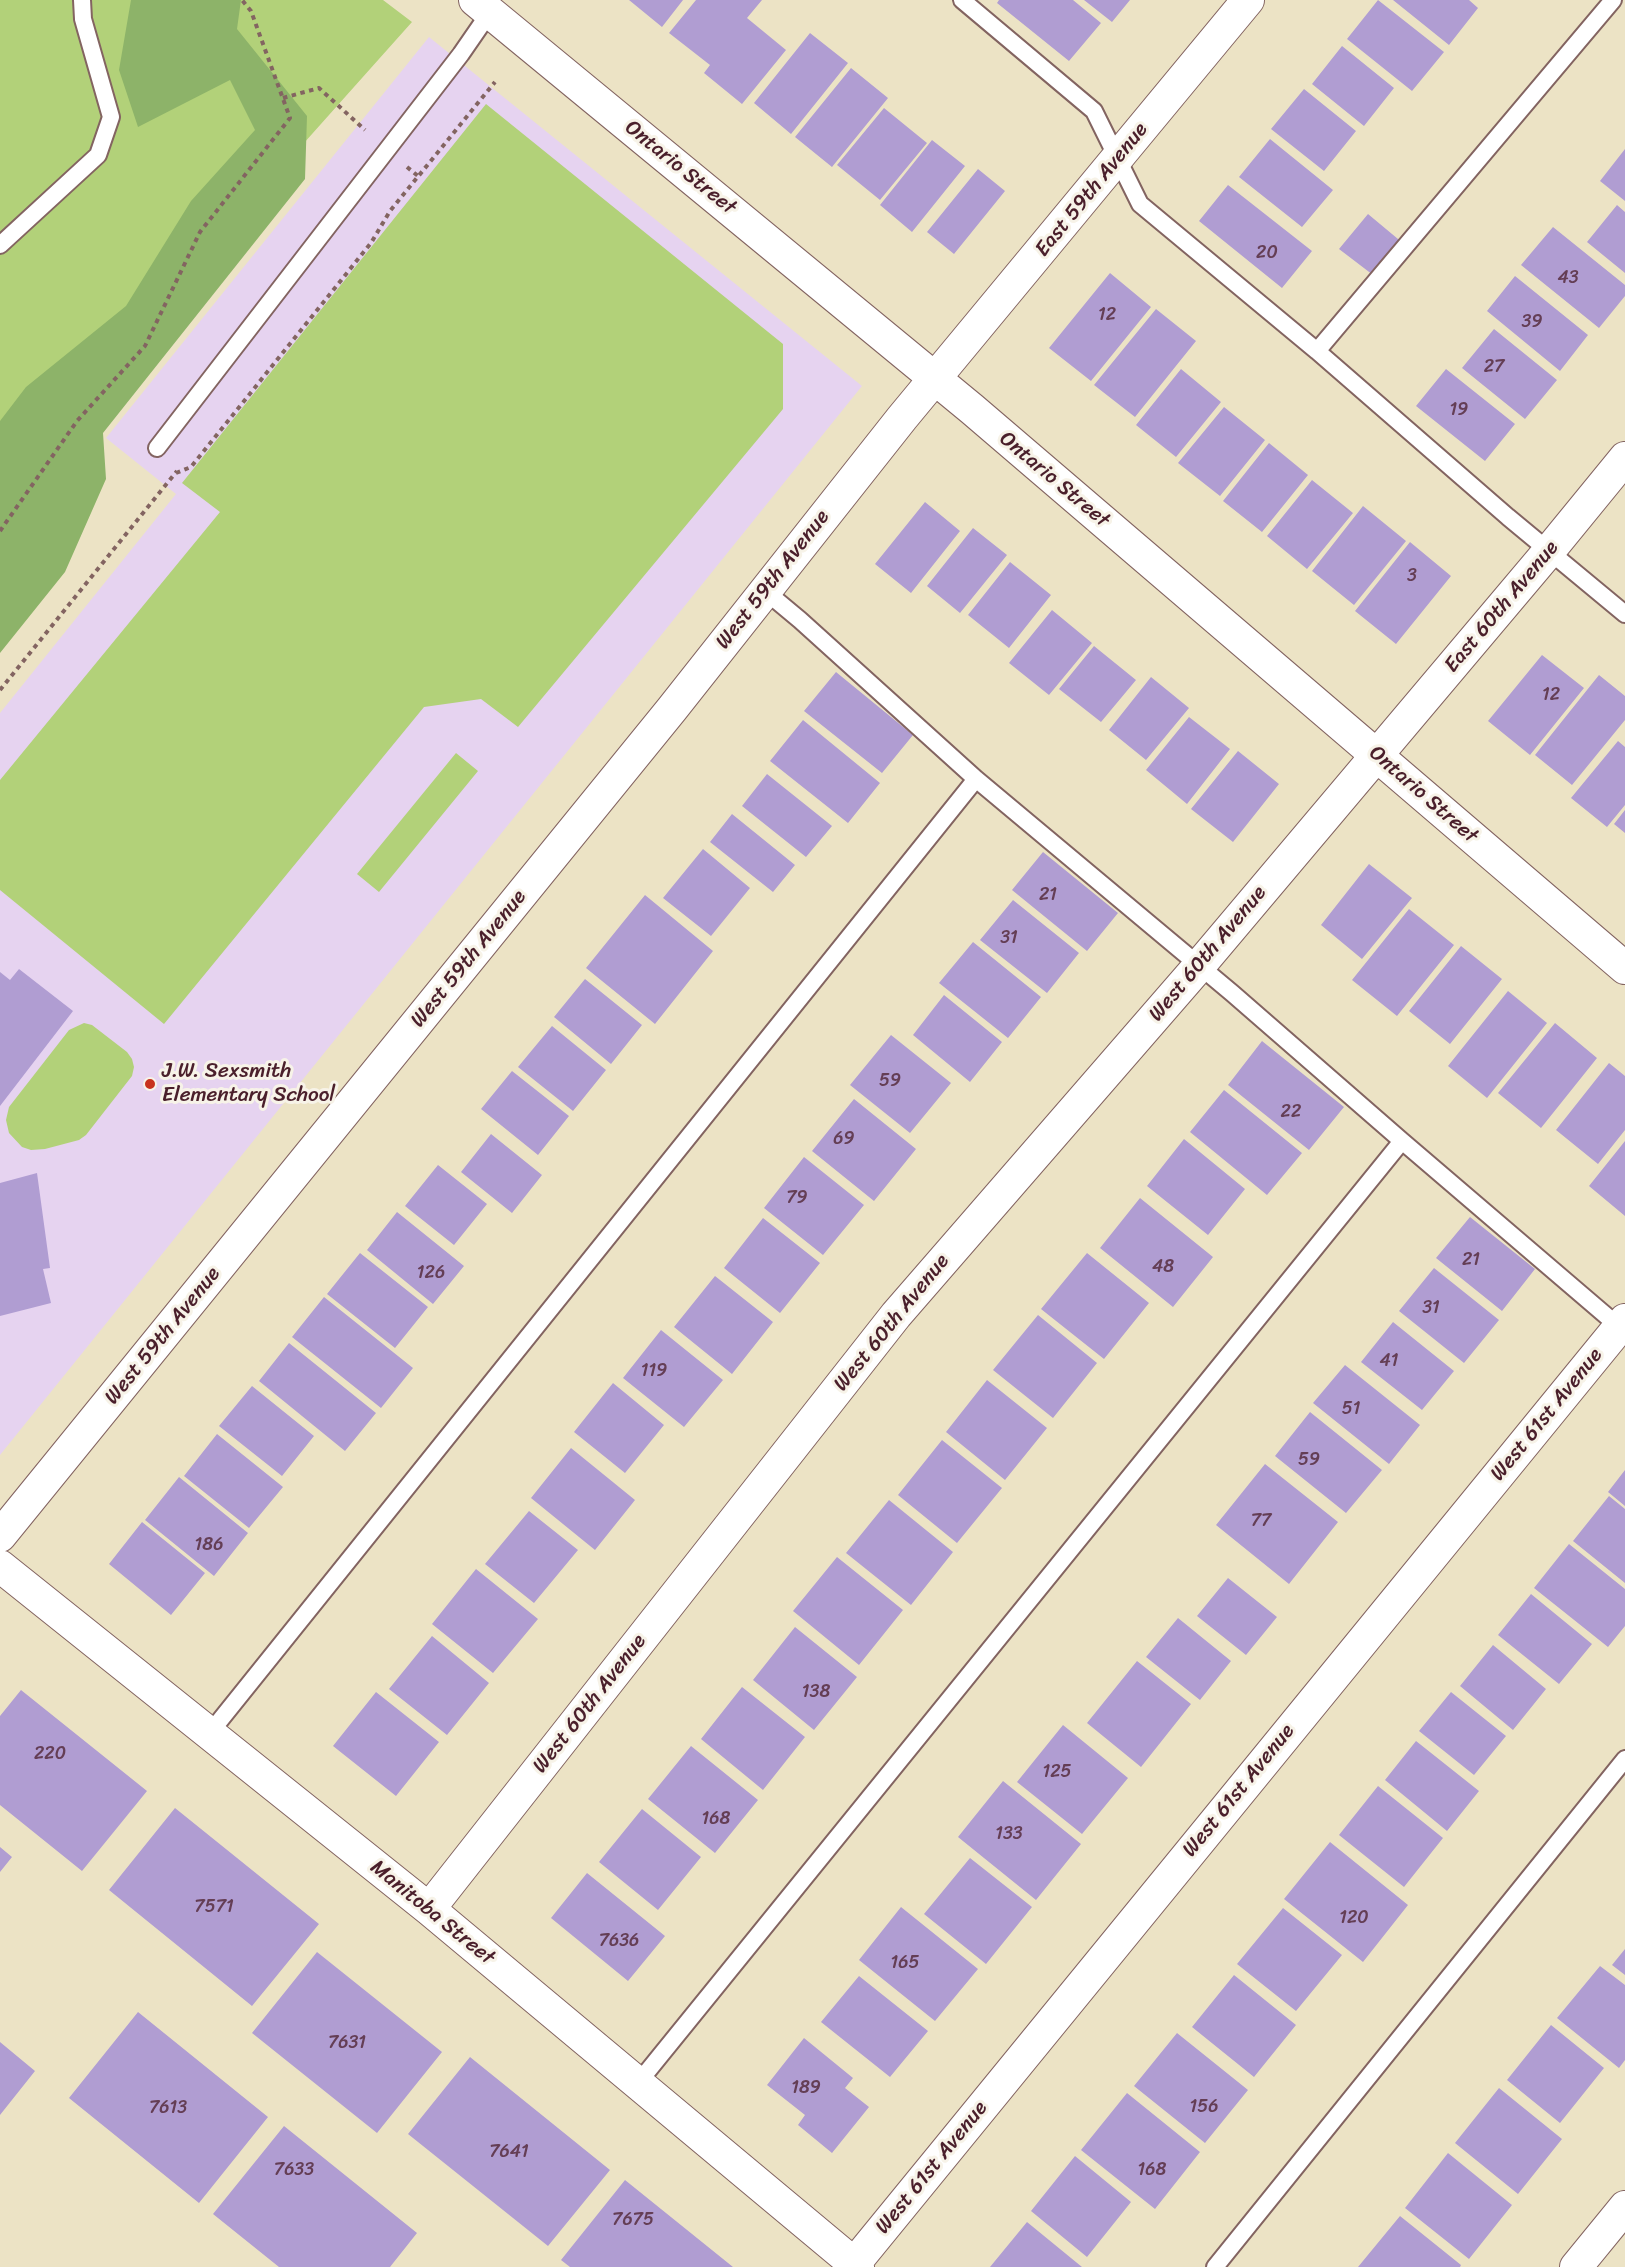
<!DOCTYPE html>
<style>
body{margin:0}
canvas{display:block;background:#ece3c5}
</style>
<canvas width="1625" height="2267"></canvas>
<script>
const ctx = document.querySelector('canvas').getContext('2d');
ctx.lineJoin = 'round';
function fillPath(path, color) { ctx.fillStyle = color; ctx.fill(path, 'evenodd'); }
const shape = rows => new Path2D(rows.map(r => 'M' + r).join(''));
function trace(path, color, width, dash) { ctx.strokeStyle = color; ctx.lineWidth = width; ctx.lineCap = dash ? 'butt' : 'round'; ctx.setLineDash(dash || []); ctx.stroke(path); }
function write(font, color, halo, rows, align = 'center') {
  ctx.font = font + ' Sriracha,sans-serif'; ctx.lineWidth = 6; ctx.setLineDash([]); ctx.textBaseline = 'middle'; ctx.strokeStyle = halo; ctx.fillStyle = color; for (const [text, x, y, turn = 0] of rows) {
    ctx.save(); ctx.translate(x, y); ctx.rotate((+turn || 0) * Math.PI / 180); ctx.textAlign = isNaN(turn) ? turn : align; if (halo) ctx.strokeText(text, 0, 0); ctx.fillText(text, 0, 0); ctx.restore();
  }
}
const built = shape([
 [429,37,862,386,0,1455,0,713,176,494,106,438]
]);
const green = shape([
 [0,0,383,0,412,22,146,320,0,497],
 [486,104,783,344,783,409,518,727,481,699,424,707,164,1024,0,890,0,780,220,512,182,483],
 [456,753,478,771,379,892,357,874],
 [84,1023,92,1025,127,1052,132,1059,134,1067,132,1076,86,1135,79,1140,45,1149,31,1150,22,1147,9,1133,6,1120,9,1107,69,1030]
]);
const forest = shape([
 [131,0,241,0,237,29,307,116,305,179,103,433,106,479,65,572,0,653,0,421,26,387,126,306,191,201,255,130,230,80,138,127,119,70]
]);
const building = shape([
 [629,0,683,0,662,27],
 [696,0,762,0,747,18,786,50,742,104,704,73,710,65,669,33],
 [999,0,1073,0,1101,23,1069,61,997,3],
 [1084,0,1130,0,1112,22],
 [1378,0,1444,52,1412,91,1347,39],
 [1393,0,1469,0,1478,8,1449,45],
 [810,33,848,63,791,134,754,103],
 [1342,46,1394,88,1364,126,1312,84],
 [851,68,888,98,832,167,795,137],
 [1304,89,1356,131,1324,171,1271,129],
 [884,108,927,143,880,200,837,165],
 [1270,139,1333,190,1302,227,1239,177],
 [932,140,965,166,912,232,880,205],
 [1625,149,1625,201,1600,181],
 [978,169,1005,191,954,254,927,232],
 [1228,185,1312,251,1282,288,1199,221],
 [1617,205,1625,212,1625,273,1587,242],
 [1368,214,1404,244,1377,278,1339,249],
 [1553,227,1625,285,1625,296,1599,328,1521,265],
 [1110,273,1151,307,1091,381,1049,348],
 [1515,276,1588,335,1560,371,1487,311],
 [1156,309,1196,341,1135,417,1094,385],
 [1494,329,1557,380,1525,419,1462,368],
 [1181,369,1221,402,1176,457,1136,425],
 [1446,369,1515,424,1485,461,1416,406],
 [1224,407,1265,440,1220,496,1178,463],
 [1269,443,1308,475,1262,532,1223,501],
 [1312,480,1353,513,1307,569,1267,536],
 [925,502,960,531,911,593,875,564],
 [1363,506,1406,541,1354,605,1312,571],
 [973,528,1007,555,960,613,927,586],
 [1410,542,1451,576,1396,644,1355,611],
 [1010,562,1051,595,1009,648,968,615],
 [1052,610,1092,643,1049,695,1009,663],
 [1094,646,1136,680,1101,722,1059,689],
 [1542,655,1584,688,1530,755,1488,721],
 [836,672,913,735,882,773,804,711],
 [1599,675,1625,696,1625,720,1572,785,1535,755],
 [1151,677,1189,708,1146,760,1109,730],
 [1189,717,1230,749,1187,804,1146,770],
 [803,720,880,783,848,823,770,761],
 [1618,741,1625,747,1625,805,1607,827,1571,798],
 [1238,751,1279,784,1233,842,1191,809],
 [767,774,832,826,806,857,742,806],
 [1625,810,1625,833,1614,824],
 [732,814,795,865,773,892,710,842],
 [703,849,750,888,711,936,663,898],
 [1043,852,1118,913,1087,951,1012,890],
 [1369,864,1412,898,1362,959,1321,925],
 [645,895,713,951,655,1024,586,968],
 [1013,900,1079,953,1047,993,980,940],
 [1409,909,1454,945,1397,1016,1352,980],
 [973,942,1041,997,1008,1038,939,983],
 [1461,946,1502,979,1450,1044,1409,1011],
 [19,969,73,1011,0,1106,0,972,10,980],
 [585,979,642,1025,611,1064,554,1017],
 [1508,991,1547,1023,1487,1098,1448,1066],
 [944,995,1002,1042,970,1082,913,1035],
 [1555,1023,1597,1058,1541,1128,1498,1093],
 [552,1026,606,1070,573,1111,518,1067],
 [891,1035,951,1083,910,1133,850,1085],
 [1262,1041,1344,1107,1309,1150,1228,1085],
 [1609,1063,1625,1076,1625,1130,1598,1164,1556,1130],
 [512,1071,569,1116,538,1155,481,1109],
 [1224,1090,1302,1153,1267,1195,1190,1132],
 [854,1099,916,1149,874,1201,812,1151],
 [491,1134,542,1175,512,1213,461,1172],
 [1184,1139,1245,1189,1208,1235,1147,1186],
 [1625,1141,1625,1216,1589,1186],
 [804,1157,864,1205,823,1255,764,1208],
 [438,1165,487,1204,454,1245,405,1206],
 [37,1173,50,1268,43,1269,51,1303,0,1316,0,1183],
 [1140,1198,1213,1257,1173,1307,1100,1248],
 [397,1212,464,1266,433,1304,367,1250],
 [1470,1217,1535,1269,1502,1311,1436,1258],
 [763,1218,820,1263,780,1313,724,1268],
 [360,1253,428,1307,395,1348,327,1294],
 [1087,1253,1149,1303,1104,1359,1041,1309],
 [1434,1268,1499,1320,1464,1363,1399,1311],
 [715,1276,773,1322,732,1374,674,1327],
 [324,1297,413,1368,381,1408,292,1337],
 [1038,1315,1097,1363,1053,1418,993,1370],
 [1393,1322,1454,1371,1422,1410,1361,1362],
 [661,1330,723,1380,684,1427,623,1378],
 [289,1343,376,1413,345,1451,259,1381],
 [1345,1365,1420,1425,1389,1464,1313,1403],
 [987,1380,1047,1428,1005,1480,946,1432],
 [613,1383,664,1425,625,1473,574,1432],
 [252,1386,314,1436,282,1476,219,1426],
 [1310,1412,1382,1470,1346,1513,1275,1456],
 [217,1434,283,1487,249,1528,184,1476],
 [942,1440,1002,1488,957,1543,898,1495],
 [571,1448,635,1500,595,1550,531,1498],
 [1265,1464,1338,1522,1289,1584,1216,1525],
 [1625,1470,1625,1506,1608,1492],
 [179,1477,248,1533,214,1576,145,1520],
 [1609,1496,1625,1509,1625,1583,1573,1541],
 [889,1500,953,1552,911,1605,846,1553],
 [529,1511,578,1550,534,1603,485,1564],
 [142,1522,205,1573,171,1615,109,1564],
 [1569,1544,1625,1589,1625,1626,1608,1647,1534,1588],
 [837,1557,903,1610,859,1665,793,1611],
 [476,1569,538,1619,493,1673,432,1624],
 [1228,1578,1277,1617,1246,1655,1197,1616],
 [1531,1594,1592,1644,1559,1684,1498,1635],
 [1178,1618,1231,1661,1200,1700,1146,1657],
 [795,1627,857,1677,814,1730,753,1680],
 [432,1636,489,1683,447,1735,389,1689],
 [1493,1645,1546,1689,1513,1730,1460,1686],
 [1137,1661,1191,1704,1141,1767,1087,1723],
 [742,1687,805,1737,763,1790,701,1739],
 [21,1690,147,1791,82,1871,0,1805,0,1716],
 [376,1692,439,1742,396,1796,333,1746],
 [1451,1692,1506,1736,1474,1775,1419,1731],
 [1063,1725,1128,1778,1082,1834,1017,1782],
 [1416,1741,1479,1791,1447,1831,1385,1780],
 [691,1746,758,1800,715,1853,648,1799],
 [1003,1781,1081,1844,1036,1900,958,1837],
 [1378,1786,1443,1838,1404,1887,1339,1835],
 [175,1808,319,1924,252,2006,109,1890],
 [642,1809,701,1857,658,1910,599,1862],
 [1330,1842,1408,1905,1363,1962,1284,1899],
 [0,1847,12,1857,0,1872],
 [970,1858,1032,1907,986,1964,924,1914],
 [587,1873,665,1936,628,1981,551,1918],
 [901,1907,978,1969,935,2021,859,1960],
 [1283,1908,1342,1955,1296,2011,1237,1964],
 [1625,1949,1625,1975,1612,1965],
 [317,1952,442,2052,377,2133,252,2033],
 [1600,1966,1625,1985,1625,2060,1619,2068,1557,2018],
 [1234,1975,1296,2025,1254,2077,1192,2027],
 [859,1976,928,2031,890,2077,821,2022],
 [138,2012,268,2117,199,2203,69,2098],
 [1551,2025,1604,2068,1560,2123,1507,2080],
 [1177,2033,1248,2090,1205,2143,1134,2086],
 [804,2038,853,2078,845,2088,869,2107,832,2153,798,2125,805,2115,767,2085],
 [0,2042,35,2071,0,2115],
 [470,2057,610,2170,548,2246,408,2134],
 [1499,2088,1562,2139,1518,2194,1455,2143],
 [1127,2093,1200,2152,1155,2209,1081,2150],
 [284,2126,417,2233,390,2267,279,2267,213,2214],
 [1448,2153,1512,2205,1469,2259,1405,2208],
 [1075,2156,1131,2202,1087,2257,1031,2211],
 [625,2180,733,2267,570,2267,561,2260],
 [1400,2216,1461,2265,1460,2267,1358,2267],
 [1027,2222,1082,2267,990,2267]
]);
const path = shape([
 [283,98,319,88,365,130],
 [407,167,418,176],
 [176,473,191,467,371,243,390,211,495,82],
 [0,531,77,421,145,346,200,232,290,118,251,11,242,0],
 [0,690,177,471]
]);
const service = shape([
 [962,0,1094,111,1140,204,1317,351,1508,517,1625,614],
 [0,245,98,155,111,117,83,19,82,0],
 [1317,351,1613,0],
 [157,448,461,54,490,12],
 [764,590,800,620,976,779,1232,993,1402,1141,1624,1331],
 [209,1734,976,779],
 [638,2083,1402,1141],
 [1215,2267,1625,1759]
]);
const minor = shape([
 [475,0,972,409,1625,968],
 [0,1536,672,709,902,418,1248,0],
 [0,1566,429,1909,858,2267],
 [429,1909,896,1315,1199,966,1549,551,1625,458],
 [854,2264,1625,1320],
 [1576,2267,1625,2207]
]);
const markers = [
 [150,1084,6,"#c8321e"]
];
const numberNames = [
 ["20",1267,253],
 ["43",1568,278],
 ["12",1107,315],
 ["39",1532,322],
 ["27",1494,367],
 ["19",1459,410],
 ["3",1412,576],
 ["12",1551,695],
 ["21",1048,895],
 ["31",1009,938],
 ["59",890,1081],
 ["22",1291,1112],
 ["69",844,1139],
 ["79",797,1198],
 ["21",1471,1260],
 ["48",1163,1267],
 ["126",431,1273],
 ["31",1431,1308],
 ["41",1389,1361],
 ["119",654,1371],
 ["51",1351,1409],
 ["59",1309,1460],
 ["77",1261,1521],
 ["186",209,1545],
 ["138",816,1692],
 ["220",50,1754],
 ["125",1057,1772],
 ["168",716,1819],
 ["133",1009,1834],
 ["7571",214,1907],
 ["120",1354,1918],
 ["7636",619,1941],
 ["165",905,1963],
 ["7631",347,2043],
 ["189",806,2088],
 ["156",1204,2107],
 ["7613",168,2108],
 ["7641",509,2152],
 ["7633",294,2170],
 ["168",1152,2170],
 ["7675",633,2220]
];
const streetNames = [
 ["Ontario Street",680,168,39],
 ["East 59th Avenue",1092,190,-51],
 ["Ontario Street",1054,480,40],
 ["West 59th Avenue",773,580,-52],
 ["East 60th Avenue",1502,607,-50],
 ["Ontario Street",1423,795,41],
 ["West 60th Avenue",1208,954,-50],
 ["West 59th Avenue",469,959,-51],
 ["West 60th Avenue",892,1323,-51],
 ["West 59th Avenue",163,1336,-51],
 ["West 61st Avenue",1547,1415,-51],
 ["West 60th Avenue",590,1704,-52],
 ["West 61st Avenue",1239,1791,-51],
 ["Manitoba Street",432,1913,39],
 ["West 61st Avenue",932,2168,-51]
];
const poiNames = [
 ["J.W. Sexsmith",162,1072],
 ["Elementary School",162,1096]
];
fillPath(built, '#e6d3f0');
fillPath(green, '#b2d179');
fillPath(forest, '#8db369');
fillPath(building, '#b09dd2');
trace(service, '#836461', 20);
trace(minor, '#836461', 34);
trace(path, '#836461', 4, [4.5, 4.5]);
trace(service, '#fff', 16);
trace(minor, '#fff', 32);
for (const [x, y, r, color] of markers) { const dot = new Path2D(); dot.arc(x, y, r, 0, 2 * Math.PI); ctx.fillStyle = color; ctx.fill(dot); trace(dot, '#f7f3e8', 2); }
write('18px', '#643e55', null, numberNames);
write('21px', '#4a1f2b', '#f7f3e8', streetNames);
write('21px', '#4a1f2b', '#f7f3e8', poiNames, 'left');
</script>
